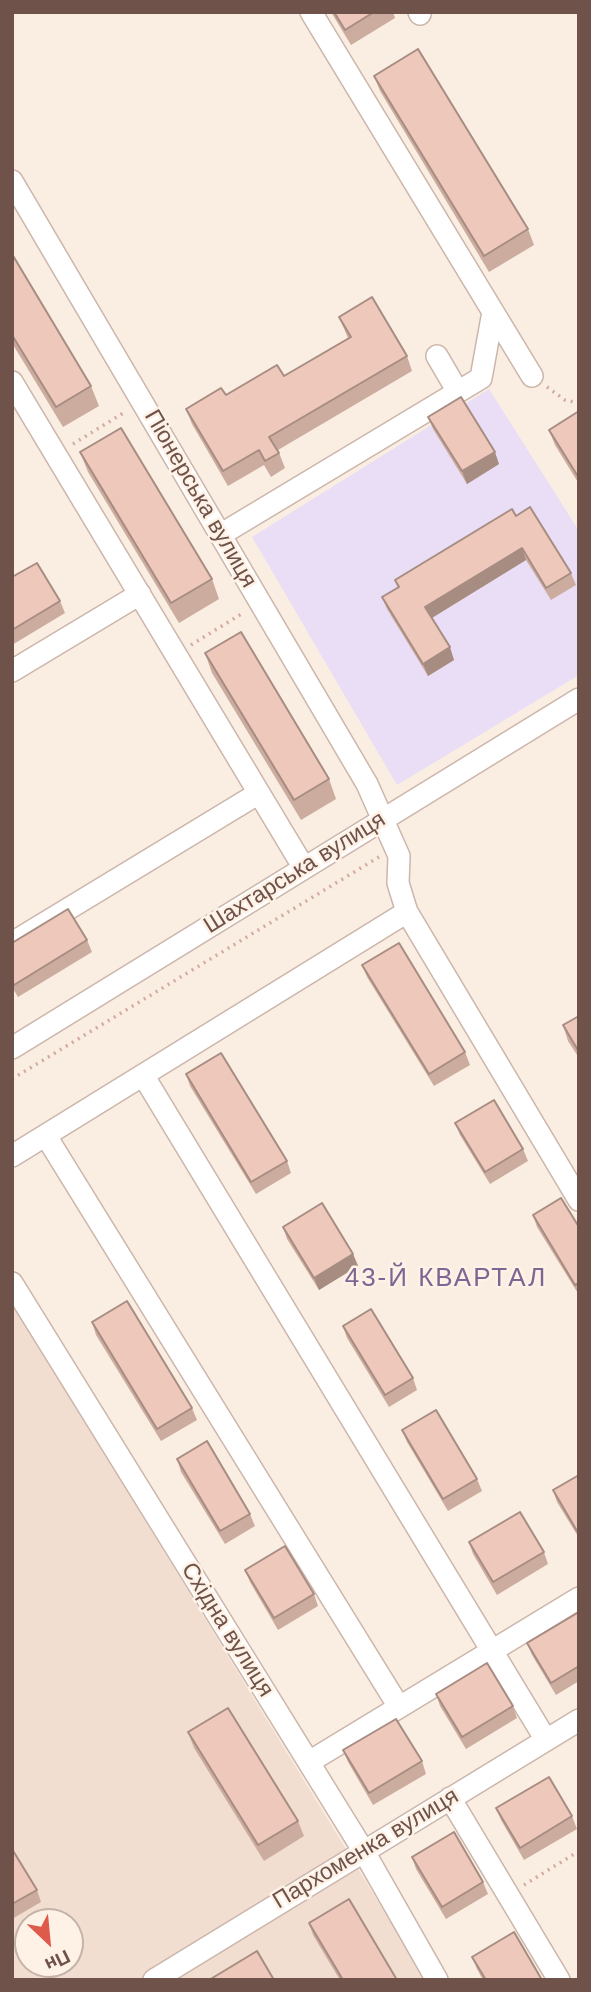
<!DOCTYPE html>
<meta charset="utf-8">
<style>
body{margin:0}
#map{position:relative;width:591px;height:1992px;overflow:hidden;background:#faede1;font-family:Helvetica,sans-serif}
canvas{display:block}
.frame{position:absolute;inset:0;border:14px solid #6f524a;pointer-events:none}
.north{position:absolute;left:14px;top:1908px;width:70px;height:70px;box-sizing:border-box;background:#fef2e6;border:2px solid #c5b2a8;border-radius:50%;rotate:154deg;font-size:19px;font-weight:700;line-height:28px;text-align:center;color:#6f524a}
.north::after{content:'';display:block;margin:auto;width:24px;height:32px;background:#de5b4c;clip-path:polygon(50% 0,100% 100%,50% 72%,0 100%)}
</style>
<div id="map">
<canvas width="591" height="1992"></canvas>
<div class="frame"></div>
<div class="north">Пн</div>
</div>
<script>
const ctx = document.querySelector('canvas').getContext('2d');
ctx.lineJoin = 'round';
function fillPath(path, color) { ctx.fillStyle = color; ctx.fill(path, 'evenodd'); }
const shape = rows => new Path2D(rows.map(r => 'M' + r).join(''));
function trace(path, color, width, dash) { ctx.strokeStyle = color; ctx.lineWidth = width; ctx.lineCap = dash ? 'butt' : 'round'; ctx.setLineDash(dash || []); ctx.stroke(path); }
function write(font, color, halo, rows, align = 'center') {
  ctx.font = font + ' Helvetica,sans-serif'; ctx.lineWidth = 5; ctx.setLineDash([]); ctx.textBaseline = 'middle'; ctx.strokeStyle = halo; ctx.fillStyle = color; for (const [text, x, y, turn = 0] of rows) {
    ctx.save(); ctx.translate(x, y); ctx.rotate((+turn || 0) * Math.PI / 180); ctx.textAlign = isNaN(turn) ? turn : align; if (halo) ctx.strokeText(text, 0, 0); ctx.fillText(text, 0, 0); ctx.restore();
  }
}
const residential = shape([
 [12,1303,426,1980,12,1980],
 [28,1922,70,1922,70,1964,28,1964]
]);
const education = shape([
 [489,389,579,531,579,675,397,785,252,537]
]);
const path = shape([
 [547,387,565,400,579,403],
 [73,444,125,412],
 [191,645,243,613],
 [12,1079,379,857],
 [524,1885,579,1851]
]);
const minor = shape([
 [311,12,532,376],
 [419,12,420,14],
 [12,181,367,784,399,856,398,883,407,912,579,1200],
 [437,356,458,392],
 [12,382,304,868],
 [220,535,481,378,493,312],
 [12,671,140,594],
 [12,943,259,793],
 [12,1048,579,699],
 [143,1075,546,1740],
 [46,1136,399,1707],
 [12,1156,407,912],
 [12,1283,363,1850,437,1980],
 [309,1762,579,1598],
 [450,1798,559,1980],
 [154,1980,579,1720]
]);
const wall = shape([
 [331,12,393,12,395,18,351,45],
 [374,76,528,229,534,245,489,272,380,91],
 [12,254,91,386,99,406,63,427,12,343],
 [339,317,407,356,412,371,278,450,285,468,271,477,264,465,228,486,192,424,186,409,284,376,348,338],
 [579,411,579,484,555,445,549,430],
 [428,417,499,464,467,484,433,429],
 [80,452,212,579,219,599,179,623,88,472],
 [516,516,571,573,576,585,551,600,526,560,432,618,454,660,428,676,387,609,382,597,398,588,395,580],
 [12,577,60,601,65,613,12,645],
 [205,653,329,779,336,799,301,820,212,673],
 [87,940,92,952,18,997,12,987,12,943],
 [362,965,465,1052,470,1065,434,1086,367,977],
 [579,1016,579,1058,568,1041,563,1025],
 [186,1074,287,1161,291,1173,256,1194,190,1086],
 [455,1123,523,1149,528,1161,490,1184,460,1135],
 [533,1215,579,1227,579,1295,537,1227],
 [283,1227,353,1254,358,1266,319,1290,287,1239],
 [92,1322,192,1408,197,1420,161,1441,96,1335],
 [343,1326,413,1378,417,1390,389,1407,347,1338],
 [402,1430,477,1479,482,1491,448,1511,407,1442],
 [177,1459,250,1514,255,1526,225,1544,181,1472],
 [579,1475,579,1538,557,1502,553,1490],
 [469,1542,544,1552,548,1564,497,1595,473,1554],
 [245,1570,314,1594,318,1606,278,1630,250,1582],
 [579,1612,579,1681,556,1695,532,1655,527,1643],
 [436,1694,513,1706,517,1718,466,1749,440,1706],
 [188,1732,298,1821,304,1836,264,1861,194,1748],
 [343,1750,422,1761,426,1774,373,1805,348,1762],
 [496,1808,572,1816,577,1829,524,1860,501,1820],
 [12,1849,37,1890,41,1902,12,1919],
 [412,1857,483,1882,488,1894,446,1919,416,1869],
 [309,1923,397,1980,340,1980,313,1935],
 [472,1957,542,1980,483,1980,477,1969]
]);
const shadedWall = shape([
 [495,452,499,464,467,484,462,471],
 [522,548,526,560,430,619,425,607],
 [450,647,454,660,428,676,423,664],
 [353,1254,358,1266,319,1290,314,1278]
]);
const building = shape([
 [334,12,374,12,345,30,334,12],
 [418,49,528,229,484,256,374,76,418,49],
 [12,254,91,386,56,407,12,335,12,254],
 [372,297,407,356,269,437,279,453,265,461,259,450,223,471,186,409,221,388,226,395,277,365,284,376,351,337,339,317,372,297],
 [461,397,495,452,462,471,428,417,461,397],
 [579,411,579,478,549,430,579,411],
 [121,428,212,579,171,603,80,452,121,428],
 [530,507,571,573,546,588,522,548,425,607,450,647,423,664,382,597,399,587,395,580,512,509,516,516,530,507],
 [37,563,60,601,12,630,12,577,37,563],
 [241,632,329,779,294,800,205,653,241,632],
 [68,909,87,940,14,985,12,982,12,943,68,909],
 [399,943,465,1052,429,1074,362,965,399,943],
 [579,1016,579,1052,563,1025,579,1016],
 [221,1053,287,1161,251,1182,186,1074,221,1053],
 [494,1100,523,1149,485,1172,455,1123,494,1100],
 [561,1198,579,1227,579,1283,575,1285,533,1215,561,1198],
 [322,1203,353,1254,314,1278,283,1227,322,1203],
 [127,1301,192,1408,157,1429,92,1322,127,1301],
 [371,1309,413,1378,385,1395,343,1326,371,1309],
 [436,1410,477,1479,443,1499,402,1430,436,1410],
 [207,1441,250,1514,220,1531,177,1459,207,1441],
 [579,1475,579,1530,577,1531,553,1490,579,1475],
 [520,1512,544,1552,493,1582,469,1542,520,1512],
 [285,1546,314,1594,274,1618,245,1570,285,1546],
 [579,1612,579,1666,551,1683,527,1643,579,1612],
 [487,1663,513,1706,462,1737,436,1694,487,1663],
 [228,1708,298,1821,258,1845,188,1732,228,1708],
 [396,1719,422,1761,369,1793,343,1750,396,1719],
 [549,1777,572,1816,520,1848,496,1808,549,1777],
 [454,1832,483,1882,442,1907,412,1857,454,1832],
 [12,1849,37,1890,12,1904,12,1849],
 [349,1899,397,1980,343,1980,309,1923,349,1899],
 [514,1932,542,1980,486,1980,472,1957,514,1932],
 [257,1951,274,1980,209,1980,257,1951]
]);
const streetNames = [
 ["Піонерська вулиця",200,499,60],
 ["Шахтарська вулиця",295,873,-32],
 ["Східна вулиця",227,1630,58],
 ["Пархоменка вулиця",366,1849,-31]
];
const quarterNames = [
 ["43-Й КВАРТАЛ",446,1279]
];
fillPath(residential, '#f1ded0');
fillPath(education, '#eadef6');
trace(minor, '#ccb6ab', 24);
trace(path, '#d2ac9e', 3.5, [2, 5]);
trace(minor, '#fff', 21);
fillPath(wall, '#cdaca0');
fillPath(shadedWall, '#a78c82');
fillPath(building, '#eec8ba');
trace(building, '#a78c82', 2);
write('23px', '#6f524a', '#fef2e6', streetNames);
ctx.letterSpacing = '2px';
write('26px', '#7e6593', '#fef2e6', quarterNames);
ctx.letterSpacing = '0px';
</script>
